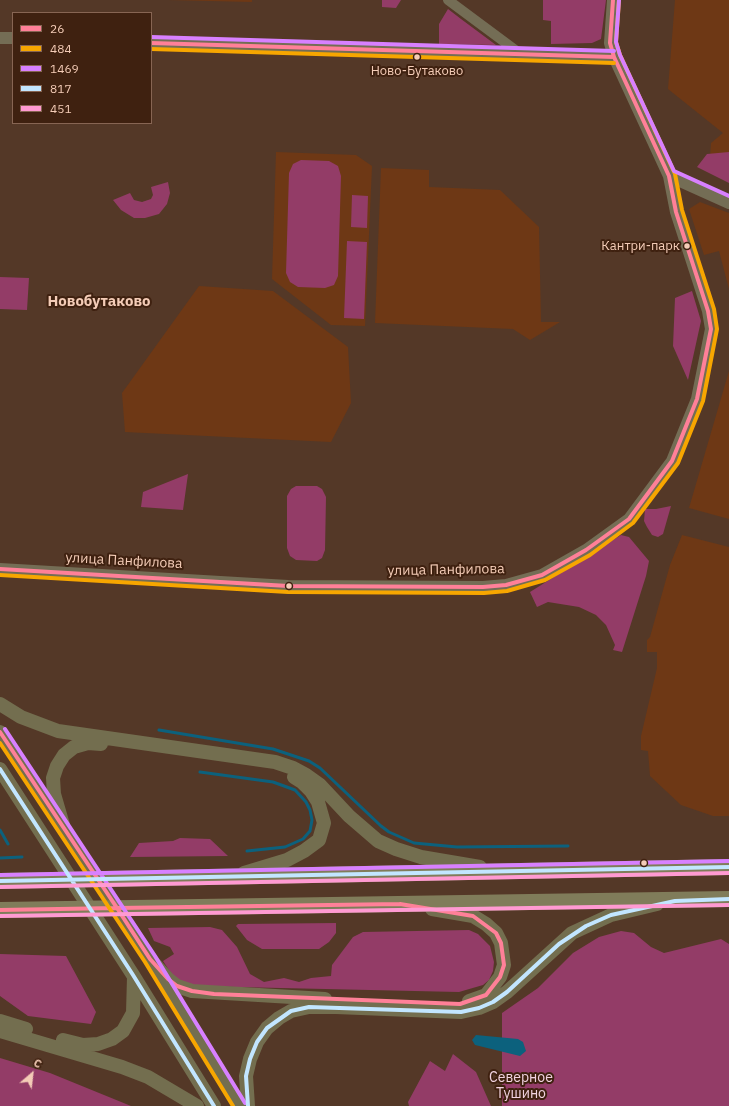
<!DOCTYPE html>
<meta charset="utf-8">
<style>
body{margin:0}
#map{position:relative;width:729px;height:1106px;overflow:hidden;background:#543827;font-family:"IBM Plex Sans",sans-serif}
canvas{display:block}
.legend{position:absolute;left:12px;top:12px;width:140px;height:112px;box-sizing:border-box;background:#3f2110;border:1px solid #876553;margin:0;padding:5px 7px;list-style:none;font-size:12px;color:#f4ccb7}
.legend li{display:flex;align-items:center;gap:8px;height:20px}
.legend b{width:20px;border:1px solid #876553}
.north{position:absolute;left:12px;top:1054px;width:40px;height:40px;-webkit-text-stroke:3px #3f2110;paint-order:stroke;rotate:28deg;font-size:11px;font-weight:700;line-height:16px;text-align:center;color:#f4ccb7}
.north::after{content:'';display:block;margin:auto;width:14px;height:18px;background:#f4ccb7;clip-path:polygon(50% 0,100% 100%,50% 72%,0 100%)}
</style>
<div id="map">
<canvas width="729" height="1106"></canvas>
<ul class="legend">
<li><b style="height:5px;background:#ff8098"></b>26</li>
<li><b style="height:5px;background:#f7a600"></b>484</li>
<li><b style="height:5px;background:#d880ff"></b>1469</li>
<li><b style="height:5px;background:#c2e6ff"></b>817</li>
<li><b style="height:5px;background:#ff9ad2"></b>451</li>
</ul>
<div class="north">С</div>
</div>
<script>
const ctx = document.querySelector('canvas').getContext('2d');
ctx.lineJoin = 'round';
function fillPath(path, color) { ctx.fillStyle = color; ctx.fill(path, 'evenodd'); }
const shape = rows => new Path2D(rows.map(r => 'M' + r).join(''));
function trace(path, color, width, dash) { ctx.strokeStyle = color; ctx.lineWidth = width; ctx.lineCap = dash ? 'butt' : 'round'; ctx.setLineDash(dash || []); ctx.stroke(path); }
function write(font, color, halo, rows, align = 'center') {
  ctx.font = font + ' "IBM Plex Sans",sans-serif'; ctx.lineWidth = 4; ctx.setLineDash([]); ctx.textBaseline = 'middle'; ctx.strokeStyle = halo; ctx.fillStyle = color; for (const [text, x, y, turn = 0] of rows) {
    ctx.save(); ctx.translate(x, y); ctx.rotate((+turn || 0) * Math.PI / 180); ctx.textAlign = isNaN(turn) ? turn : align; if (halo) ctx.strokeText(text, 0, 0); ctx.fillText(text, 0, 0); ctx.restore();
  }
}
const built = shape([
 [168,0,252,0,252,2],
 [675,0,729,0,729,159,710,157,711,143,723,133,668,89],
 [276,152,356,155,372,166,365,326,331,325,272,279],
 [381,168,429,170,429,187,500,190,539,227,541,322,560,322,530,340,513,329,375,323],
 [700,202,729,213,729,289,719,251,704,255,689,209],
 [199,286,273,291,348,347,351,403,331,442,125,432,122,393],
 [729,371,729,519,689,508],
 [682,535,729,547,729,816,713,816,681,805,650,776,648,751,641,750,641,736,657,668,657,652,647,652,647,640,650,637,670,565]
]);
const green = shape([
 [382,0,401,0,396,8,382,7],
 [543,0,606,0,601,39,592,43,551,44,551,21,543,20],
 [448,9,461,19,496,45,439,44,439,24],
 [729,152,729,183,697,167,707,154],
 [301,160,329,161,338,166,341,176,338,276,334,285,325,288,298,287,290,282,286,273,289,173,293,164],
 [168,182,170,193,167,204,159,214,145,218,134,218,121,210,113,200,130,193,134,200,142,202,151,199,153,195,151,187],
 [352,195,368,196,367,228,351,227],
 [347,241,367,242,364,319,344,318],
 [0,277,29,278,27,310,0,309],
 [692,291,701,321,688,380,673,346,675,298],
 [188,474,183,510,141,507,143,492],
 [296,486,317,486,322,489,326,497,325,550,322,558,317,561,296,560,290,556,287,548,287,496,291,489],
 [671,506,663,534,658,537,652,535,647,527,644,521,645,509,656,509],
 [621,535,629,537,649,561,646,576,622,652,613,650,615,645,606,625,596,615,579,607,548,602,537,607,530,592],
 [180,838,210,839,228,856,130,857,139,843,173,841],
 [336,923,336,933,329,942,319,949,262,949,247,940,236,926,238,924],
 [210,927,222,930,237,947,250,974,264,982,284,978,299,982,311,978,331,976,332,965,353,937,363,932,469,930,478,934,490,946,494,962,493,971,489,980,483,985,459,992,191,986,176,979,169,970,163,961,174,954,170,947,154,941,148,928],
 [621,931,634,933,651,947,664,953,721,939,729,944,729,1106,502,1106,502,1013,538,988,573,953,599,937],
 [0,954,66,956,96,1012,91,1024,28,1016,0,996],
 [453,1054,476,1072,491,1106,409,1106,408,1102,430,1061,445,1071],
 [0,1058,50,1073,131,1106,0,1106]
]);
const water = shape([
 [476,1035,518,1039,523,1042,526,1051,520,1056,475,1045,472,1040]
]);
const stream = shape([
 [159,730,273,749,309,761,320,768,381,826,389,832,414,843,457,847,568,846],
 [200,772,273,782,295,790,306,802,310,810,312,820,310,831,303,839,285,847,247,851],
 [0,830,8,844],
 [0,858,22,857]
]);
const minor = shape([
 [448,0,522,55]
]);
const tertiary = shape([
 [0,38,13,38],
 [151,43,614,57],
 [669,176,729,203],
 [0,569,288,586,483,587,506,585,542,575,586,550,629,519,672,461,697,399,711,329,708,311,676,212,669,176,614,57,610,43,613,0]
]);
const secondary = shape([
 [0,704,21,717,58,731,275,762,293,768,306,775,320,785,349,816,378,841,396,849,421,857,480,867],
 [0,732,150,959,240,1106],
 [0,769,133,975,214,1106],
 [63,825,54,794,53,778,57,766,64,755,74,747,88,743,101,744],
 [244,873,287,860,304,851,319,840,324,823,318,802,311,791,302,782,294,777],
 [432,909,473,916,486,924,496,933,501,943,504,965,500,977,486,995,469,1001],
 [150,959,168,979,177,986,192,991,325,999],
 [0,1021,26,1029],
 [0,1031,122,1067,148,1077,197,1106],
 [63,1040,83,1045,98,1044,112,1039,123,1031,133,1013,134,977],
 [248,1106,246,1076,250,1059,257,1042,267,1028,279,1018,291,1011,309,1007,336,1007,461,1012,479,1008,493,1002,507,992,572,933,611,915,657,904]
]);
const trunk = shape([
 [0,881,729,867],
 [0,910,729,899]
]);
const bus1 = shape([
 [151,43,614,57],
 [0,569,288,586,483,587,506,585,542,575,586,550,629,519,672,461,697,399,711,329,708,311,676,212,669,176,614,57,610,43,613,0],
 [0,732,117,908],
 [400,904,473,916,496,933,501,943,504,965,500,977,486,995,460,1004,214,994,192,991,177,986,168,979,150,959,117,908,400,904],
 [0,910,117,908]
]);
const bus2 = shape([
 [151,49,614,63],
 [0,575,288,592,484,593,507,591,545,580,590,555,633,523,678,463,703,401,717,329,714,309,682,210,675,174,620,55,616,42,619,0],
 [0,743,145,962,233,1106]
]);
const bus3 = shape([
 [619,0,616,42,620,55,674,171,729,196],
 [151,37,614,51],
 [5,729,155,956,245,1103],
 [0,875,729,861]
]);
const bus4 = shape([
 [0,769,133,975,214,1106],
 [0,881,729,867],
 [248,1106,246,1076,250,1059,257,1042,267,1028,291,1011,309,1007,461,1012,479,1008,493,1002,507,992,559,944,586,926,611,915,675,901,729,899]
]);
const bus5 = shape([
 [0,887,729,873],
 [0,916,729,905]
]);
const markers = [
 [417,57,3.5,"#f4ccb7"],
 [687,246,3.5,"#f4ccb7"],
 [289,586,3.5,"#f4ccb7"],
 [644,863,3.5,"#f4ccb7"]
];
const busNames = [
 ["Ново-Бутаково",417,71],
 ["Кантри-парк",680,246,"right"]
];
const streetNames = [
 ["улица Панфилова",124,561,3],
 ["улица Панфилова",446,570,-1]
];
const parkNames = [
 ["Северное",521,1078],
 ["Тушино",521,1094]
];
const neighbourhoodNames = [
 ["Новобутаково",99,302]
];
fillPath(built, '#6e3815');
fillPath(green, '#933c67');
fillPath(water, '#0c617d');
trace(stream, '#0c617d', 3);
trace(minor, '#746d55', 10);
trace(tertiary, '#746d55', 12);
trace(secondary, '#736e4f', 14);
trace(trunk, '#807c5a', 16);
trace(bus1, '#ff8098', 4);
trace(bus2, '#f7a600', 4);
trace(bus3, '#d880ff', 4);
trace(bus4, '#c2e6ff', 4);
trace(bus5, '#ff9ad2', 4);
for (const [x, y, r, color] of markers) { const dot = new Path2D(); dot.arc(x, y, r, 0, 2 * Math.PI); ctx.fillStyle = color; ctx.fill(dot); trace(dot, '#3f2110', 1.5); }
write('13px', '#f4ccb7', '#3f2110', busNames);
write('14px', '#f4ccb7', '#3f2110', streetNames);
write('14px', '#f1d3e0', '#3f2110', parkNames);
write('bold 15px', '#f4ccb7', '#3f2110', neighbourhoodNames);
</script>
